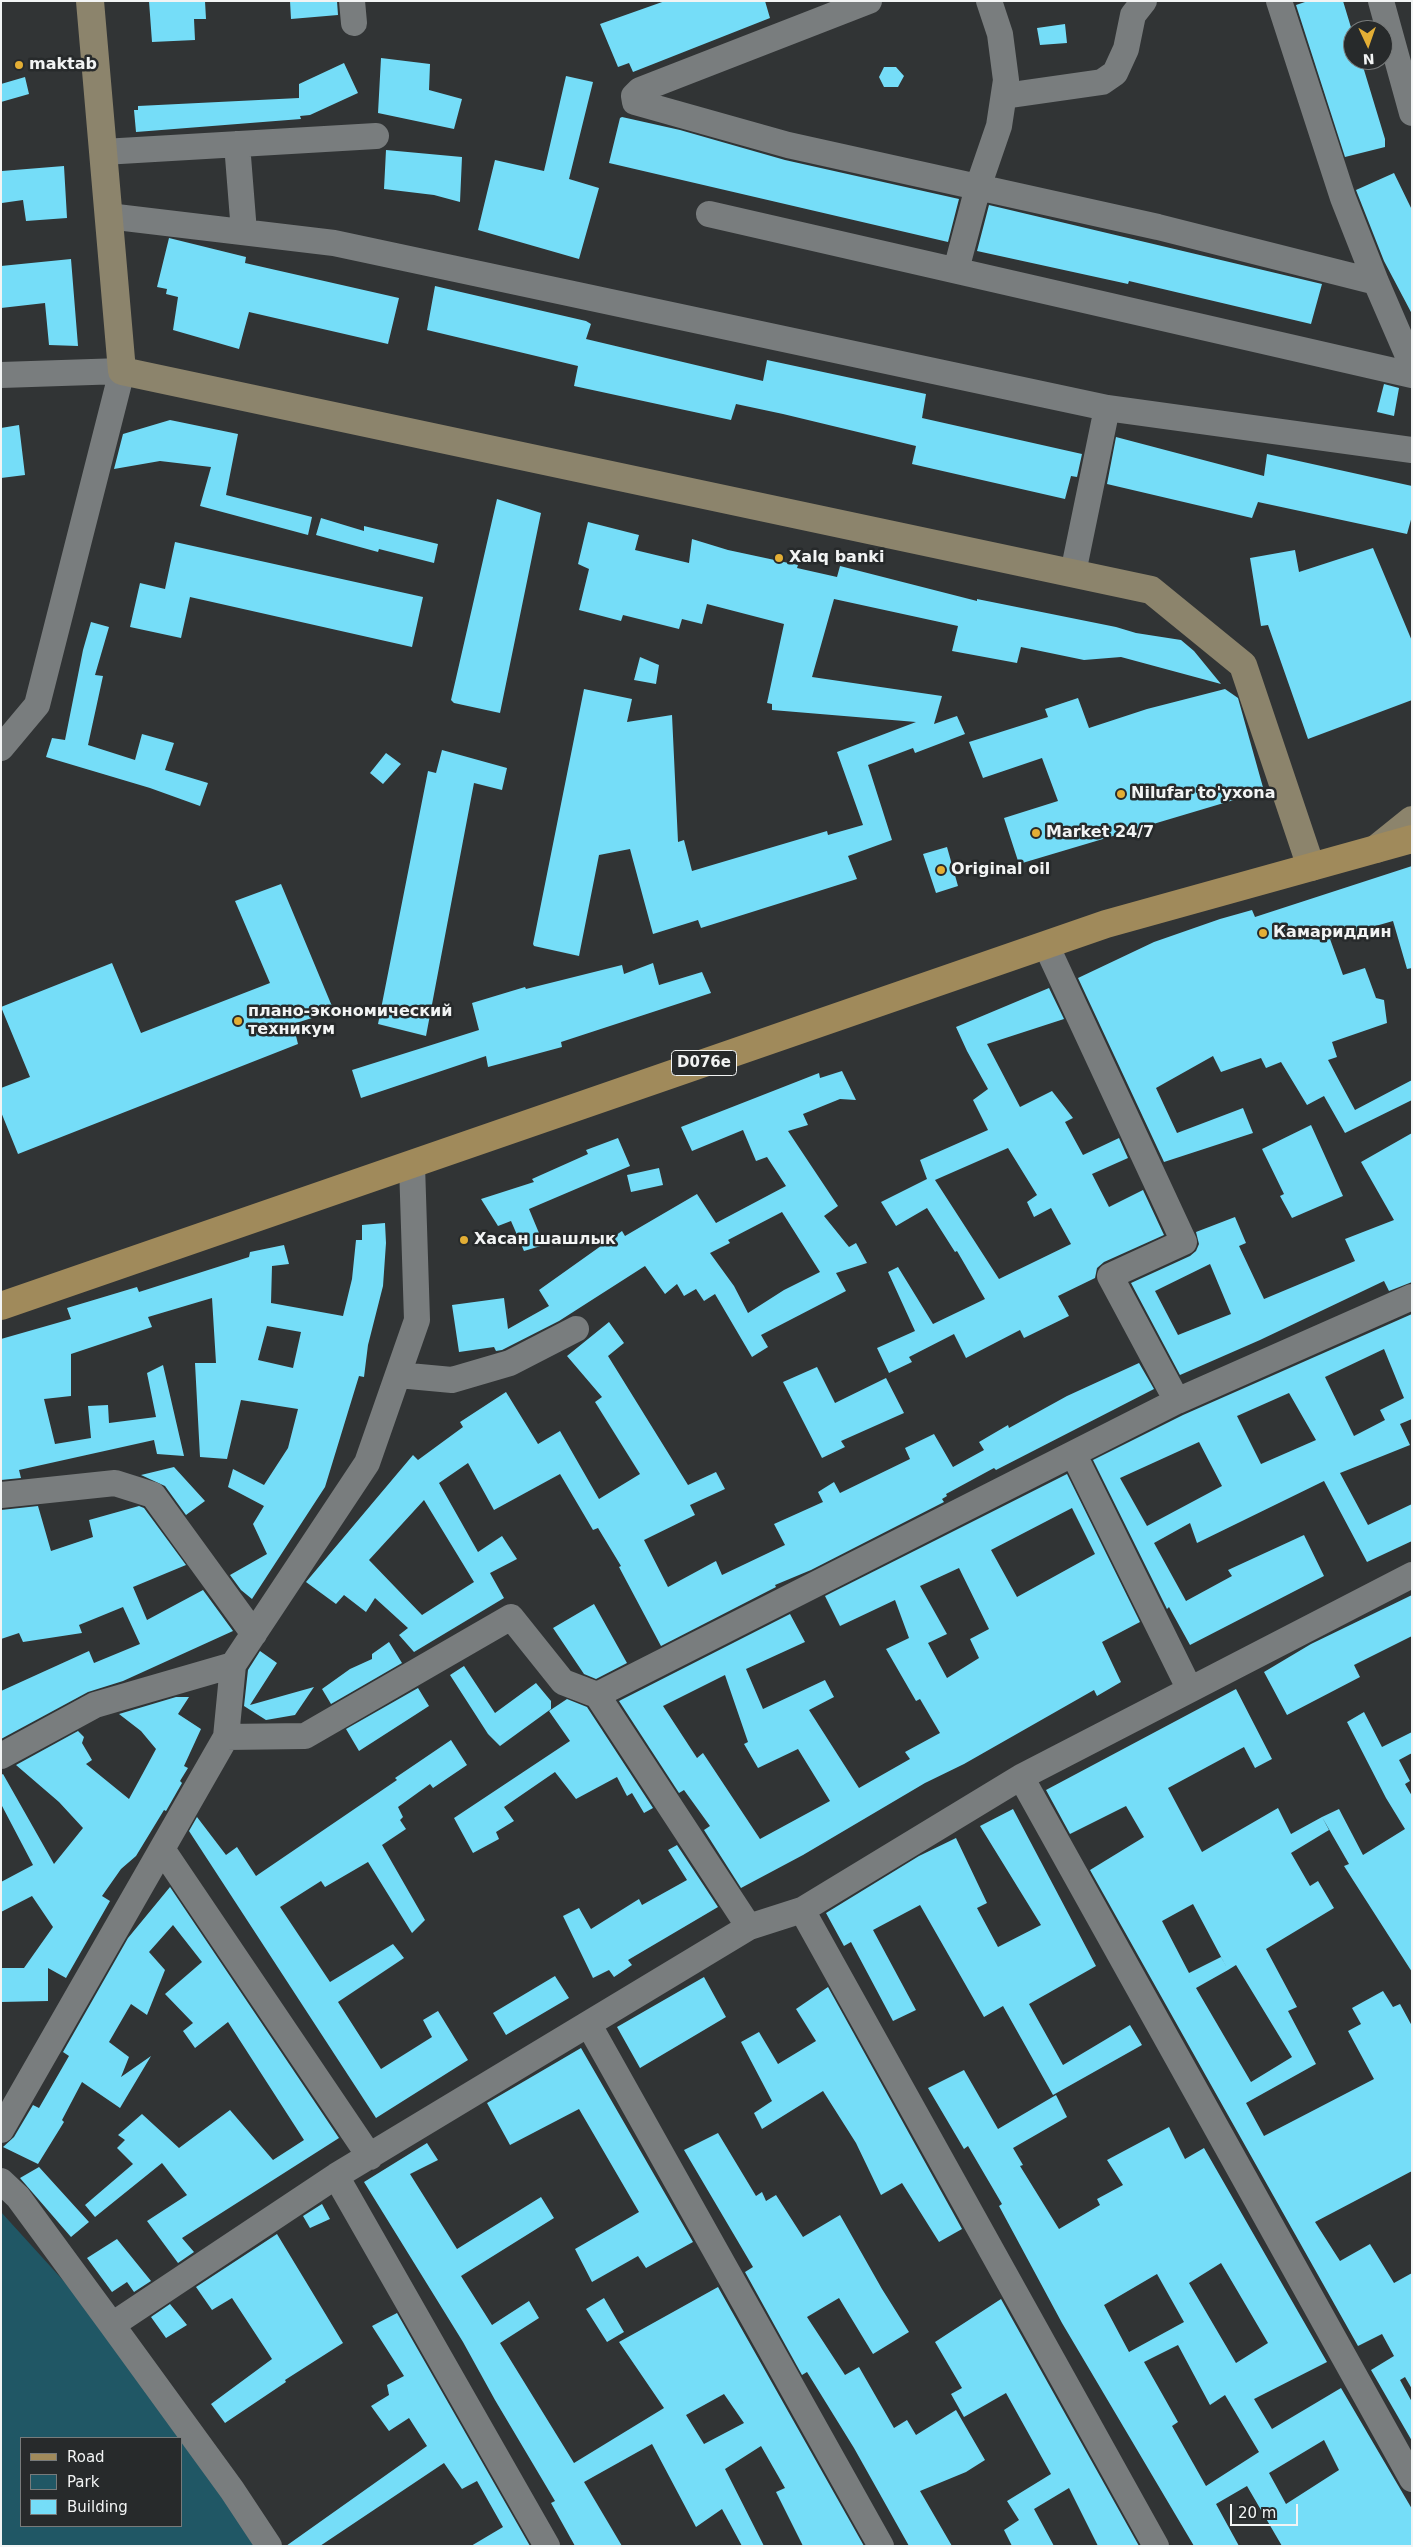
<!DOCTYPE html>
<meta charset="utf-8">
<style>
body{margin:0}
#map{position:relative;width:1413px;height:2547px;overflow:hidden;background:#313435;font-family:"DejaVu Sans",sans-serif}
canvas{display:block}
.frame{position:absolute;inset:0;border:2px solid #f2f4f4;pointer-events:none}
.legend{position:absolute;left:20px;top:2437px;width:162px;height:90px;box-sizing:border-box;background:#272a2b;border:1px solid #787b7b;margin:0;padding:6px 9px;list-style:none;font-size:15px;color:#f2f4f4}
.legend li{display:flex;align-items:center;gap:10px;height:25px}
.legend b{width:25px;border:1px solid #787b7b}
.north{position:absolute;left:1343px;top:20px;width:50px;height:50px;box-sizing:border-box;background:#272a2b;border:1px solid #787b7b;border-radius:50%;rotate:177deg;font-size:14px;font-weight:700;line-height:20px;text-align:center;color:#f2f4f4}
.north::after{content:'';display:block;margin:auto;width:18px;height:22px;background:#e3ae35;clip-path:polygon(50% 0,100% 100%,50% 72%,0 100%)}
.scale{position:absolute;left:1230px;top:2504px;width:68px;height:22px;box-sizing:border-box;border:2px solid #f2f4f4;border-top:0;padding-left:6px;font-size:15px;line-height:18px;white-space:nowrap;color:#f2f4f4;-webkit-text-stroke:4px #272a2b;paint-order:stroke}
</style>
<div id="map">
<canvas width="1413" height="2547"></canvas>
<div class="frame"></div>
<ul class="legend">
<li><b style="height:6px;background:#a08a5b"></b>Road</li>
<li><b style="height:14px;background:#205765"></b>Park</li>
<li><b style="height:14px;background:#75ddf8"></b>Building</li>
</ul>
<div class="north">N</div>
<div class="scale">20 m</div>
</div>
<script>
const ctx = document.querySelector('canvas').getContext('2d');
ctx.lineJoin = 'round';
function fillPath(path, color) { ctx.fillStyle = color; ctx.fill(path, 'evenodd'); }
const shape = rows => new Path2D(rows.map(r => 'M' + r).join(''));
function trace(path, color, width, dash) { ctx.strokeStyle = color; ctx.lineWidth = width; ctx.lineCap = dash ? 'butt' : 'round'; ctx.setLineDash(dash || []); ctx.stroke(path); }
function write(font, color, halo, rows, align = 'center') {
  ctx.font = font + ' "DejaVu Sans",sans-serif'; ctx.lineWidth = 5; ctx.setLineDash([]); ctx.textBaseline = 'middle'; ctx.strokeStyle = halo; ctx.fillStyle = color; for (const [text, x, y, turn = 0] of rows) {
    ctx.save(); ctx.translate(x, y); ctx.rotate((+turn || 0) * Math.PI / 180); ctx.textAlign = isNaN(turn) ? turn : align; if (halo) ctx.strokeText(text, 0, 0); ctx.fillText(text, 0, 0); ctx.restore();
  }
}
const green = shape([
 [1,2212,169,2397,260,2546,1,2546],
 [21,2438,181,2438,181,2526,21,2526]
]);
const building = shape([
 [149,1,205,1,206,19,194,19,195,40,152,42],
 [290,1,337,1,338,15,291,19],
 [665,1,765,1,770,18,633,72,629,63,618,67,600,24],
 [1308,1,1343,1,1353,34,1353,60,1361,60,1385,139,1385,147,1345,157,1296,5],
 [1065,24,1067,43,1040,45,1037,28],
 [381,58,430,64,429,90,462,99,454,129,378,113],
 [344,63,358,93,310,115,300,116,301,119,136,132,134,110,138,110,138,106,299,98,299,84],
 [884,67,896,67,904,76,898,87,884,87,879,77],
 [566,76,593,82,569,179,599,188,579,259,478,230,495,160,544,171],
 [25,77,29,94,1,102,1,84],
 [622,117,680,130,785,160,959,199,948,242,609,163,620,118],
 [386,150,462,157,460,202,434,195,384,189],
 [64,166,67,218,26,221,23,200,2,203,2,171],
 [1394,173,1412,210,1412,314,1384,261,1356,190],
 [989,205,1322,284,1311,324,1129,281,1128,284,977,251],
 [169,238,246,257,245,263,399,298,388,344,249,312,239,349,173,330,178,297,166,294,167,289,157,287],
 [71,259,78,346,49,345,45,303,1,308,1,266],
 [435,286,586,321,591,324,586,339,763,381,767,360,926,394,922,418,1082,454,1077,477,1071,476,1065,499,912,464,916,446,783,414,736,404,731,420,574,386,578,366,427,330],
 [1384,384,1399,388,1394,416,1377,412],
 [170,420,238,434,226,495,312,517,308,535,200,506,211,467,160,461,114,469,123,434],
 [19,425,25,475,1,478,1,428],
 [1116,437,1264,476,1267,454,1412,486,1412,516,1407,534,1258,502,1252,518,1107,484],
 [497,499,541,513,500,713,454,703,451,700],
 [321,518,364,531,364,526,438,544,434,563,379,549,378,552,316,535],
 [588,522,639,535,635,550,689,563,692,539,728,550,798,565,797,568,837,577,840,566,977,601,977,599,1116,627,1136,633,1181,640,1194,651,1221,684,1121,657,1084,660,1021,647,1017,663,952,651,958,626,834,599,812,677,942,696,934,724,957,716,965,734,915,753,913,748,868,765,892,840,848,856,857,879,701,928,698,920,653,934,630,849,599,855,579,956,534,946,533,944,584,689,632,699,627,722,672,715,678,842,684,840,692,871,827,831,828,835,863,825,837,752,916,722,772,710,772,704,767,703,784,624,707,604,702,624,682,619,679,629,623,615,621,621,579,610,589,569,578,564],
 [175,542,423,597,412,647,190,597,181,638,130,627,140,583,165,589],
 [1373,548,1412,641,1412,700,1308,739,1268,625,1261,626,1250,558,1295,550,1299,572],
 [91,622,109,627,95,675,103,676,88,745,135,760,142,734,174,743,165,770,208,783,200,806,150,788,46,757,52,738,65,740,83,650],
 [640,657,659,665,656,684,634,680],
 [1225,689,1238,698,1264,791,1019,864,1004,818,1058,801,1042,758,983,778,969,742,1048,717,1045,709,1078,698,1089,728,1147,709],
 [442,750,507,768,502,790,474,783,426,1036,378,1024,428,771,436,773],
 [386,753,401,764,383,784,370,773],
 [947,847,958,886,936,893,923,854],
 [1412,866,1412,968,1407,969,1393,921,1330,939,1343,975,1365,968,1376,998,1384,1000,1387,1023,1332,1042,1337,1057,1328,1060,1355,1110,1412,1080,1412,1100,1345,1133,1324,1096,1307,1105,1281,1062,1266,1068,1261,1058,1221,1072,1213,1056,1156,1088,1177,1133,1243,1108,1253,1133,1164,1162,1078,978,1154,942,1220,919,1252,910,1255,917],
 [281,884,334,1011,293,1024,298,1044,18,1154,1,1112,1,1088,30,1077,1,1007,112,963,141,1033,270,983,235,901],
 [653,963,659,985,702,972,711,993,561,1042,562,1047,488,1067,486,1056,361,1098,352,1070,479,1030,472,1003,525,987,526,989,622,965,624,974],
 [1049,988,1064,1019,987,1044,1020,1107,1052,1091,1073,1118,1065,1122,1083,1155,1119,1138,1128,1158,1092,1174,1109,1207,1143,1190,1164,1235,1104,1262,1097,1268,1095,1278,1058,1296,1069,1316,1024,1338,1020,1330,966,1358,954,1334,909,1357,912,1362,889,1373,877,1348,915,1331,888,1272,898,1267,933,1324,985,1299,957,1251,955,1252,927,1208,896,1226,881,1202,927,1179,920,1160,988,1130,973,1100,988,1089,967,1051,956,1027],
 [1008,1148,1037,1195,1027,1202,1034,1217,1051,1208,1071,1244,999,1279,935,1180],
 [842,1071,856,1100,840,1099,803,1114,808,1125,788,1131,838,1206,824,1216,849,1247,856,1243,867,1263,836,1273,846,1291,761,1335,768,1347,752,1357,715,1294,704,1301,696,1289,684,1296,677,1284,665,1294,645,1266,559,1321,502,1350,496,1351,494,1347,459,1352,452,1305,504,1298,508,1329,549,1306,539,1290,622,1231,625,1236,697,1194,716,1223,786,1186,767,1157,756,1161,743,1130,692,1151,681,1127,819,1073,820,1078],
 [782,1212,820,1272,784,1290,748,1313,734,1286,710,1253,730,1243,728,1240],
 [1311,1125,1343,1196,1292,1218,1280,1196,1284,1194,1262,1149],
 [1412,1133,1412,1282,1389,1291,1384,1281,1260,1340,1180,1375,1131,1283,1190,1256,1196,1251,1199,1244,1196,1232,1235,1217,1246,1243,1239,1246,1264,1299,1355,1261,1345,1239,1394,1220,1361,1162],
 [1210,1264,1231,1314,1178,1335,1155,1291],
 [618,1138,630,1166,529,1209,544,1245,524,1251,511,1221,498,1226,481,1199,534,1182,532,1179,588,1154,586,1150],
 [659,1168,663,1185,631,1192,627,1175],
 [385,1223,386,1243,383,1286,368,1345,364,1377,359,1376,325,1487,252,1599,241,1590,230,1575,267,1554,253,1524,264,1506,228,1487,233,1469,264,1485,288,1448,298,1409,241,1400,227,1459,200,1457,195,1363,216,1363,212,1298,148,1317,152,1327,71,1354,71,1396,44,1399,55,1444,91,1438,88,1406,108,1405,109,1423,156,1417,147,1373,163,1365,184,1456,157,1454,154,1440,19,1470,21,1478,1,1480,1,1339,71,1319,67,1308,137,1287,139,1292,249,1257,250,1252,284,1245,289,1264,272,1266,271,1303,343,1316,352,1279,356,1240,362,1240,362,1225],
 [267,1326,301,1332,293,1368,258,1360],
 [1412,1314,1412,1419,1400,1424,1410,1445,1340,1473,1368,1525,1412,1504,1412,1541,1367,1562,1324,1481,1197,1543,1190,1523,1154,1543,1186,1601,1232,1576,1228,1570,1304,1535,1324,1576,1190,1645,1169,1607,1167,1609,1093,1460,1183,1415],
 [1384,1349,1404,1398,1380,1410,1385,1420,1354,1436,1325,1377],
 [1289,1393,1316,1440,1261,1464,1237,1416],
 [1199,1442,1222,1486,1147,1526,1120,1478],
 [609,1322,624,1343,608,1356,688,1485,716,1472,725,1489,690,1505,695,1515,644,1540,668,1587,716,1561,722,1575,785,1545,774,1524,823,1502,818,1492,834,1482,840,1493,910,1459,905,1448,934,1434,953,1467,984,1450,979,1442,1008,1425,1009,1428,1067,1396,1139,1363,1154,1389,996,1470,994,1468,946,1494,947,1496,942,1499,944,1502,811,1570,775,1585,776,1587,661,1646,619,1567,621,1566,598,1528,593,1530,560,1474,494,1510,468,1463,439,1483,478,1552,502,1536,517,1559,490,1573,504,1598,414,1652,399,1635,408,1628,375,1598,366,1612,344,1595,336,1604,306,1582,413,1455,418,1460,463,1427,460,1422,506,1392,538,1444,560,1431,599,1499,640,1474,595,1402,602,1397,567,1356],
 [424,1500,474,1582,422,1615,369,1560],
 [817,1367,835,1403,886,1378,904,1413,841,1441,845,1447,822,1458,783,1382],
 [174,1467,205,1501,186,1515,165,1486,141,1475],
 [1067,1474,1140,1622,1102,1642,1121,1682,1097,1696,1094,1690,964,1764,925,1783,803,1855,741,1888,704,1830,710,1826,684,1790,679,1793,619,1701,790,1614,805,1642,746,1669,763,1709,825,1680,834,1697,809,1710,859,1788,910,1759,905,1752,940,1733,920,1699,916,1701,886,1649,909,1638,895,1600,840,1626,825,1596],
 [1072,1508,1095,1554,1017,1597,991,1550],
 [959,1568,989,1629,970,1639,979,1658,947,1678,928,1643,947,1634,920,1586],
 [725,1675,748,1742,744,1744,758,1768,798,1749,830,1801,760,1839,703,1753,697,1758,663,1706],
 [38,1506,51,1551,93,1537,89,1520,139,1506,144,1508,186,1565,133,1587,147,1620,203,1590,233,1631,123,1681,88,1692,1,1739,1,1691,89,1651,94,1663,140,1644,123,1607,79,1625,82,1633,23,1642,19,1633,1,1639,1,1510],
 [1412,1595,1412,1636,1354,1665,1360,1677,1287,1715,1264,1672,1311,1644],
 [594,1604,627,1663,596,1679,584,1674,553,1628],
 [389,1642,402,1663,331,1704,322,1689,350,1669,372,1659,372,1654],
 [260,1651,277,1663,250,1705,314,1687,295,1715,266,1720,244,1706,248,1670],
 [464,1666,495,1713,536,1683,551,1701,551,1709,500,1746,488,1734,450,1675],
 [418,1688,429,1706,359,1751,346,1729],
 [1236,1689,1272,1759,1255,1768,1244,1747,1168,1788,1202,1852,1278,1808,1291,1834,1322,1817,1329,1830,1291,1853,1310,1886,1318,1881,1334,1908,1266,1949,1297,2007,1288,2011,1316,2064,1246,2103,1264,2136,1374,2079,1348,2031,1361,2024,1352,2008,1383,1991,1393,2007,1400,2004,1412,2026,1412,2171,1315,2222,1340,2261,1370,2244,1394,2283,1412,2273,1412,2389,1405,2377,1400,2380,1412,2402,1412,2441,1371,2370,1394,2356,1382,2334,1358,2346,1090,1870,1144,1837,1126,1806,1070,1834,1046,1790],
 [1193,1904,1228,1970,1236,1965,1292,2057,1251,2082,1196,1988,1228,1970,1221,1957,1189,1973,1162,1921],
 [176,1697,189,1697,178,1714,201,1729,184,1766,188,1768,180,1781,182,1783,166,1811,164,1810,136,1856,121,1869,102,1896,110,1901,66,1978,48,1968,48,2001,1,2002,1,1968,24,1968,53,1927,32,1896,1,1912,1,1882,33,1865,1,1804,1,1775,3,1774,54,1864,83,1828,59,1802,16,1765,78,1731,84,1737,82,1743,92,1760,86,1764,129,1799,156,1749,141,1731,119,1714],
 [567,1699,587,1707,653,1808,644,1813,632,1793,627,1796,617,1777,576,1799,555,1772,504,1807,514,1821,496,1832,499,1839,473,1853,454,1818,570,1741,549,1711],
 [1364,1712,1382,1747,1412,1732,1412,1753,1399,1760,1410,1781,1405,1784,1412,1796,1412,1972,1344,1866,1349,1864,1322,1817,1339,1809,1363,1855,1405,1829,1386,1798,1347,1722],
 [451,1740,467,1765,433,1788,430,1784,398,1807,403,1817,400,1820,406,1829,382,1845,425,1920,412,1933,368,1862,325,1887,321,1881,280,1907,330,1982,393,1944,404,1958,338,2002,381,2069,432,2037,423,2020,438,2011,468,2060,376,2118,189,1831,197,1817,226,1855,237,1847,256,1876,397,1780,395,1778],
 [1013,1809,1096,1966,1029,2004,1063,2065,1130,2025,1142,2045,1053,2095,1003,2006,984,2017,920,1905,873,1930,916,2010,893,2021,851,1942,844,1946,826,1913,919,1856,956,1838,987,1903,977,1908,998,1947,1041,1925,980,1826],
 [677,1845,718,1907,628,1960,632,1965,614,1977,609,1970,593,1978,563,1916,579,1908,591,1929,639,1899,642,1905,687,1880,668,1850],
 [170,1887,339,2138,182,2238,194,2252,178,2263,147,2221,187,2195,162,2163,95,2217,85,2205,133,2164,117,2148,125,2140,118,2135,142,2114,179,2148,230,2110,273,2160,304,2140,228,2022,195,2048,183,2031,193,2023,165,1994,202,1962,173,1925,149,1952,165,1970,147,2015,131,2004,109,2042,129,2057,121,2077,151,2056,120,2108,82,2082,62,2120,64,2122,38,2164,3,2147,14,2137,33,2105,39,2108,69,2056,63,2052,128,1938],
 [555,1976,569,1998,506,2035,493,2013],
 [704,1977,726,2017,640,2068,617,2027],
 [828,1987,962,2229,939,2242,902,2183,881,2195,856,2143,823,2091,762,2129,754,2113,772,2101,741,2042,759,2032,778,2064,816,2041,796,2009],
 [581,2048,693,2242,646,2268,638,2256,592,2282,575,2249,639,2212,579,2109,510,2145,487,2103],
 [964,2070,998,2129,1056,2095,1067,2117,1013,2148,1023,2165,1020,2166,1059,2229,1100,2205,1097,2199,1123,2185,1107,2160,1169,2127,1185,2159,1204,2148,1327,2362,1254,2399,1272,2429,1341,2388,1412,2509,1412,2546,1282,2546,1247,2486,1216,2504,1239,2546,1194,2546,1062,2323,999,2206,1002,2204,968,2146,964,2149,928,2088],
 [1221,2263,1268,2343,1236,2363,1189,2283],
 [1157,2274,1184,2322,1129,2352,1104,2305],
 [1178,2345,1210,2405,1225,2395,1259,2452,1206,2486,1172,2426,1178,2422,1144,2362],
 [1324,2440,1339,2470,1286,2504,1269,2473],
 [718,2133,756,2196,762,2192,766,2201,776,2195,803,2237,840,2215,882,2289,909,2332,873,2354,839,2298,807,2317,845,2375,859,2367,894,2428,907,2420,916,2435,956,2410,985,2460,966,2472,920,2491,952,2546,909,2546,854,2448,807,2372,802,2375,745,2272,753,2267,684,2150],
 [427,2143,438,2160,410,2174,457,2249,541,2197,554,2218,461,2276,492,2325,529,2301,539,2318,500,2343,574,2463,664,2408,619,2342,718,2287,864,2546,803,2546,776,2492,785,2488,761,2446,725,2469,764,2546,742,2546,722,2509,696,2527,652,2444,584,2482,622,2546,575,2546,551,2503,555,2501,495,2400,463,2342,364,2182],
 [724,2394,744,2423,704,2444,686,2415],
 [39,2167,89,2222,71,2237,20,2178],
 [322,2204,330,2219,310,2228,303,2216],
 [277,2234,343,2343,285,2380,286,2382,225,2423,211,2404,272,2359,232,2298,212,2310,196,2287],
 [117,2239,151,2281,134,2292,127,2282,112,2292,87,2258],
 [604,2298,624,2332,607,2342,586,2309],
 [1001,2299,1139,2546,1098,2546,1069,2488,1034,2509,1054,2546,1012,2546,1004,2530,1019,2520,1007,2501,1051,2474,1006,2393,964,2417,951,2394,962,2388,935,2342],
 [170,2304,187,2325,166,2338,151,2317],
 [397,2313,530,2546,471,2546,503,2527,477,2481,462,2489,444,2463,320,2546,286,2546,427,2446,409,2418,389,2431,371,2406,389,2395,387,2385,404,2376,372,2326]
]);
const street = shape([
 [352,1,354,23],
 [869,1,640,90,634,96,635,102,788,145,1158,227,1376,282],
 [1279,1,1343,198,1376,282,1412,365],
 [1381,1,1412,113],
 [1004,96,1102,82,1115,73,1126,49,1133,15,1144,1],
 [237,144,244,232],
 [103,152,376,136],
 [709,214,1412,375],
 [108,216,334,243,1107,408,1412,450],
 [956,270,978,187,999,126,1006,80,1000,34,989,1],
 [1,375,122,371,37,705,1,748],
 [1073,573,1107,408],
 [1046,945,1184,1242,1110,1276,1177,1401],
 [398,1375,452,1380,510,1363,576,1329],
 [1074,1455,1189,1688],
 [1,1495,115,1483,153,1495,254,1634],
 [597,1695,1177,1401,1412,1297],
 [226,1737,305,1736,511,1617,563,1682,597,1695,749,1927],
 [1,1756,95,1705,233,1665],
 [1021,1777,1412,2479],
 [162,1849,370,2157],
 [802,1910,1156,2546],
 [589,2025,881,2546],
 [1,2130,226,1737,233,1665,367,1463,417,1320,412,1165],
 [336,2176,547,2546],
 [1,2181,18,2197,112,2325,232,2490,269,2546],
 [112,2325,336,2176,749,1927,802,1910,1021,1777,1412,1575]
]);
const secondary = shape([
 [90,1,122,371,1151,590,1243,665,1311,867],
 [1376,849,1412,820]
]);
const primary = shape([
 [1,1306,1106,924,1412,839]
]);
const markers = [
 [19,65,5,"#e3ae35"],
 [779,558,5,"#e3ae35"],
 [1121,794,5,"#e3ae35"],
 [1036,833,5,"#e3ae35"],
 [941,870,5,"#e3ae35"],
 [1263,933,5,"#e3ae35"],
 [238,1021,5,"#e3ae35"],
 [464,1240,5,"#e3ae35"]
];
const shields = [
 [704,1063,65]
];
const shieldNames = [
 ["D076e",704,1063]
];
const poiNames = [
 ["maktab",29,65],
 ["Xalq banki",789,558],
 ["Nilufar to'yxona",1131,794],
 ["Market 24/7",1046,833],
 ["Original oil",951,870],
 ["Камариддин",1273,933],
 ["плано-экономический",248,1012],
 ["техникум",248,1030],
 ["Хасан шашлык",474,1240]
];
fillPath(green, '#205765');
fillPath(building, '#75ddf8');
trace(street, '#797d7e', 26);
trace(secondary, '#8c846c', 28);
trace(primary, '#a08a5b', 28);
for (const [x, y, r, color] of markers) { const dot = new Path2D(); dot.arc(x, y, r, 0, 2 * Math.PI); ctx.fillStyle = color; ctx.fill(dot); trace(dot, '#272a2b', 2); }
for (const [x, y, w] of shields) { const box = new Path2D(); box.roundRect(x - w / 2, y - 12.5, w, 25, 4); ctx.fillStyle = '#272a2b'; ctx.fill(box); trace(box, '#f2f4f4', 1); }
write('bold 15px', '#f2f4f4', null, shieldNames);
write('bold 16px', '#f2f4f4', '#272a2b', poiNames, 'left');
</script>
